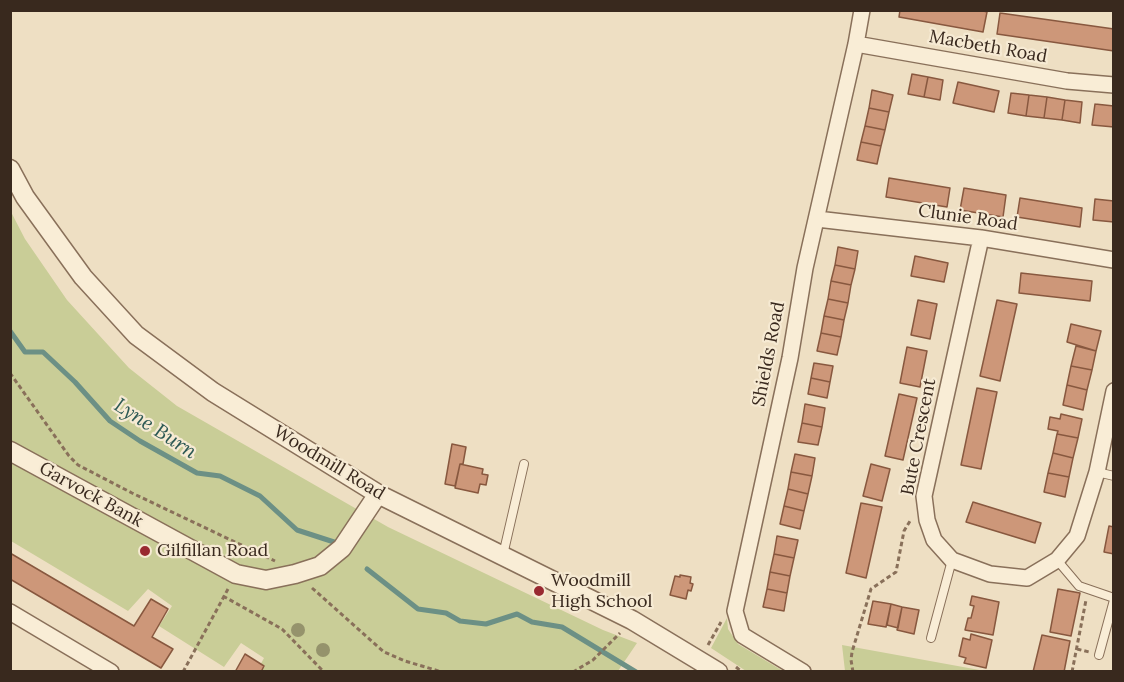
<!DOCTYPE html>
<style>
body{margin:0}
#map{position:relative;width:1124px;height:682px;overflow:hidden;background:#eedfc3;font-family:Lora,serif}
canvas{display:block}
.frame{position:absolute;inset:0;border:12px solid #39291e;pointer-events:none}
</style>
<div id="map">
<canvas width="1124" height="682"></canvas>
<div class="frame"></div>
</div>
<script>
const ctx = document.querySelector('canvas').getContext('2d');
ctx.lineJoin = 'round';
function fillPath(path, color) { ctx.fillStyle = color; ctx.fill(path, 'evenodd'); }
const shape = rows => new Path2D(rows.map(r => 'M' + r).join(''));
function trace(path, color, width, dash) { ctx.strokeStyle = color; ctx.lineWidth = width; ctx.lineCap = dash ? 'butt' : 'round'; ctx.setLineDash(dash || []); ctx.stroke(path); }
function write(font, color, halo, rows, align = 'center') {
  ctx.font = font + ' Lora,serif'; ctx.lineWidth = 4.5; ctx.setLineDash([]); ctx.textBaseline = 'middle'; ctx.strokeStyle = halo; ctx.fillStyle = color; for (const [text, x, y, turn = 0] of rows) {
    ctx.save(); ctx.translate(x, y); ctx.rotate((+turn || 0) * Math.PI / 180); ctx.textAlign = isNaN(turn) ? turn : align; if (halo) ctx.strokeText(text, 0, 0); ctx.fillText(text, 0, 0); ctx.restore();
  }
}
const green = shape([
 [10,210,25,239,67,300,129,368,177,406,388,527,603,630,637,643,618,671,257,671,264,658,241,643,224,667,159,626,172,606,148,589,128,611,11,541],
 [727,618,728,629,738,644,783,671,746,671,711,648],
 [842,645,985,671,845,671]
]);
const stream = shape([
 [10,331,25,352,43,352,75,382,110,421,140,441,197,473,220,476,260,496,297,530,334,542],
 [367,569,418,609,446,613,460,621,486,624,517,614,532,622,562,627,636,672]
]);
const building = shape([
 [900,10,980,10,987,12,983,32,899,17,900,10],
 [1000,13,1114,29,1114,51,997,34,1000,13],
 [912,74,928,77,924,97,908,94,912,74],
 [928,77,943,80,940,100,924,97,928,77],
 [958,82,999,91,994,112,953,103,958,82],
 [872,90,893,95,889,112,869,108,872,90],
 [1011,93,1029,95,1026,116,1008,113,1011,93],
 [1029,95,1047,97,1044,118,1026,116,1029,95],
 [1047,97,1065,100,1062,120,1044,118,1047,97],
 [1065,100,1082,102,1080,123,1062,120,1065,100],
 [1095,104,1114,106,1114,127,1092,125,1095,104],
 [869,108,889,112,885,130,865,126,869,108],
 [865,126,885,130,881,146,861,142,865,126],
 [861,142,881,146,877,164,857,160,861,142],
 [889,178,950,188,947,207,886,197,889,178],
 [964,188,1006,195,1003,217,960,210,964,188],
 [1020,198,1082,208,1080,227,1017,217,1020,198],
 [1095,199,1114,201,1114,222,1093,220,1095,199],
 [838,247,858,251,855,269,835,265,838,247],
 [915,256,948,263,944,282,911,276,915,256],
 [835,265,855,269,851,285,831,281,835,265],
 [1021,273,1092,281,1090,301,1019,293,1021,273],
 [831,281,851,285,848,303,828,299,831,281],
 [828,299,848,303,844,320,824,316,828,299],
 [918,300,937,304,930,339,911,335,918,300],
 [997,300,1017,304,1000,381,980,376,997,300],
 [824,316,844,320,841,337,821,333,824,316],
 [1071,324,1101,331,1096,351,1067,342,1071,324],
 [821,333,841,337,837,355,817,351,821,333],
 [1076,346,1096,351,1092,370,1071,366,1076,346],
 [907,347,927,351,920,387,900,383,907,347],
 [814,363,833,366,830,382,811,378,814,363],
 [1071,366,1092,370,1087,390,1067,385,1071,366],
 [811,378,830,382,827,398,808,394,811,378],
 [1067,385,1087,390,1083,410,1063,405,1067,385],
 [977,388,997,392,981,469,961,465,977,388],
 [899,394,917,398,903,460,885,456,899,394],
 [805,404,825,408,822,427,802,423,805,404],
 [1061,414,1082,419,1078,438,1057,434,1058,431,1048,429,1050,417,1060,419,1061,414],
 [802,423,822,427,818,445,798,442,802,423],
 [1057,434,1078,438,1073,458,1053,453,1057,434],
 [452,444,466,447,463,464,460,464,455,486,445,484,452,444],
 [1053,453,1073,458,1069,477,1048,473,1053,453],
 [795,454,815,458,812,476,791,472,795,454],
 [460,464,483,469,482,474,488,475,486,485,480,484,478,493,455,488,460,464],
 [871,464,890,469,882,501,863,496,871,464],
 [791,472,812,476,808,494,788,489,791,472],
 [1048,473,1069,477,1065,497,1044,492,1048,473],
 [788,489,808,494,804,511,784,506,788,489],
 [973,502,1041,523,1035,543,966,522,973,502],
 [861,503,882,507,866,578,846,573,861,503],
 [784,506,804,511,800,529,780,524,784,506],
 [1109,526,1114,527,1114,554,1104,552,1109,526],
 [777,536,798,540,794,558,774,554,777,536],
 [10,553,134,626,151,599,168,609,152,637,173,649,161,668,10,579,10,553],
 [774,554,794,558,790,576,770,572,774,554],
 [770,572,790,576,787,593,767,589,770,572],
 [680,575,691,577,690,583,693,584,691,591,688,590,686,599,670,595,675,576,680,577,680,575],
 [767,589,787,593,784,611,763,607,767,589],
 [1058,589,1080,593,1071,636,1050,632,1058,589],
 [972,596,999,602,993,635,965,630,968,618,971,618,974,606,970,605,972,596],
 [873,601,891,604,886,627,868,624,873,601],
 [891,604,902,607,898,628,887,625,891,604],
 [902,607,919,610,914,634,897,630,902,607],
 [971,634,992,640,986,668,964,663,966,658,959,656,963,638,970,640,971,634],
 [1042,635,1070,641,1064,672,1033,672,1042,635],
 [245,654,264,666,261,672,235,672,245,654]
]);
const path = shape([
 [10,373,69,456,78,465,132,493,275,561],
 [312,588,384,652,405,661,442,672],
 [223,596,282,629,324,672],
 [708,645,721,622],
 [1077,649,1089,652],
 [736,667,742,672],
 [183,672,228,589],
 [573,672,593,660,620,633],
 [853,672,851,660,852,652,871,589,896,572,904,531,910,521],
 [1072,672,1086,600]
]);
const service = shape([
 [1097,472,1114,476],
 [503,555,524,464],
 [1057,560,1079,586,1114,598],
 [931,638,952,560],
 [1099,655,1114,600]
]);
const minor = shape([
 [856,44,1067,81,1114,85],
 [817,219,981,238,1114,260],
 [981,238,924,496,927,520,934,540,952,560,990,574,1027,578,1057,560,1077,536,1097,472,1114,391],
 [10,612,111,672],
 [803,672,742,635,735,611,790,358,805,268,856,44,862,10]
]);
const tertiary = shape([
 [10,169,25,197,83,277,136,335,213,392,378,494,632,620,718,672],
 [10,451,236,574,266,580,295,574,320,566,342,548,378,494]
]);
const trees = [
 [298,630],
 [323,650]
];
const markers = [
 [145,551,6,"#992930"],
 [539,591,6,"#992930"]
];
const streetNames = [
 ["Macbeth Road",988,47,10],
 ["Clunie Road",968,218,8],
 ["Shields Road",769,354,-79],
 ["Bute Crescent",919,437,-79],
 ["Woodmill Road",329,463,31],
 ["Garvock Bank",91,495,29]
];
const poiNames = [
 ["Gilfillan Road",157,551],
 ["Woodmill",551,581],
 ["High School",551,602]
];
const waterNames = [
 ["Lyne Burn",155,429,33]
];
fillPath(green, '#c9cd97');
trace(stream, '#6c9085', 5);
fillPath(building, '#cd9779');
trace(building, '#88583f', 1.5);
trace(service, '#89705a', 10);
trace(minor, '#89705a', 18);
trace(tertiary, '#89705a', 21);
trace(path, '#89705a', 3, [4.5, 3]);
trace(service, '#f9edd6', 8);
trace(minor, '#f9edd6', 15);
trace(tertiary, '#f9edd6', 18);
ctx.fillStyle = '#95936c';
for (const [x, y] of trees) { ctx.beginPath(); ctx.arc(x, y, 7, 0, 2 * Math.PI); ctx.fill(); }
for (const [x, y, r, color] of markers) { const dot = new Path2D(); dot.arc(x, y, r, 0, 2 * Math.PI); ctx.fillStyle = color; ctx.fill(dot); trace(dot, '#f6ead3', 2); }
write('18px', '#39291e', '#f6ead3', streetNames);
write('18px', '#39291e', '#f6ead3', poiNames, 'left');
write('italic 20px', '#2d5954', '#f6ead3', waterNames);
</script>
